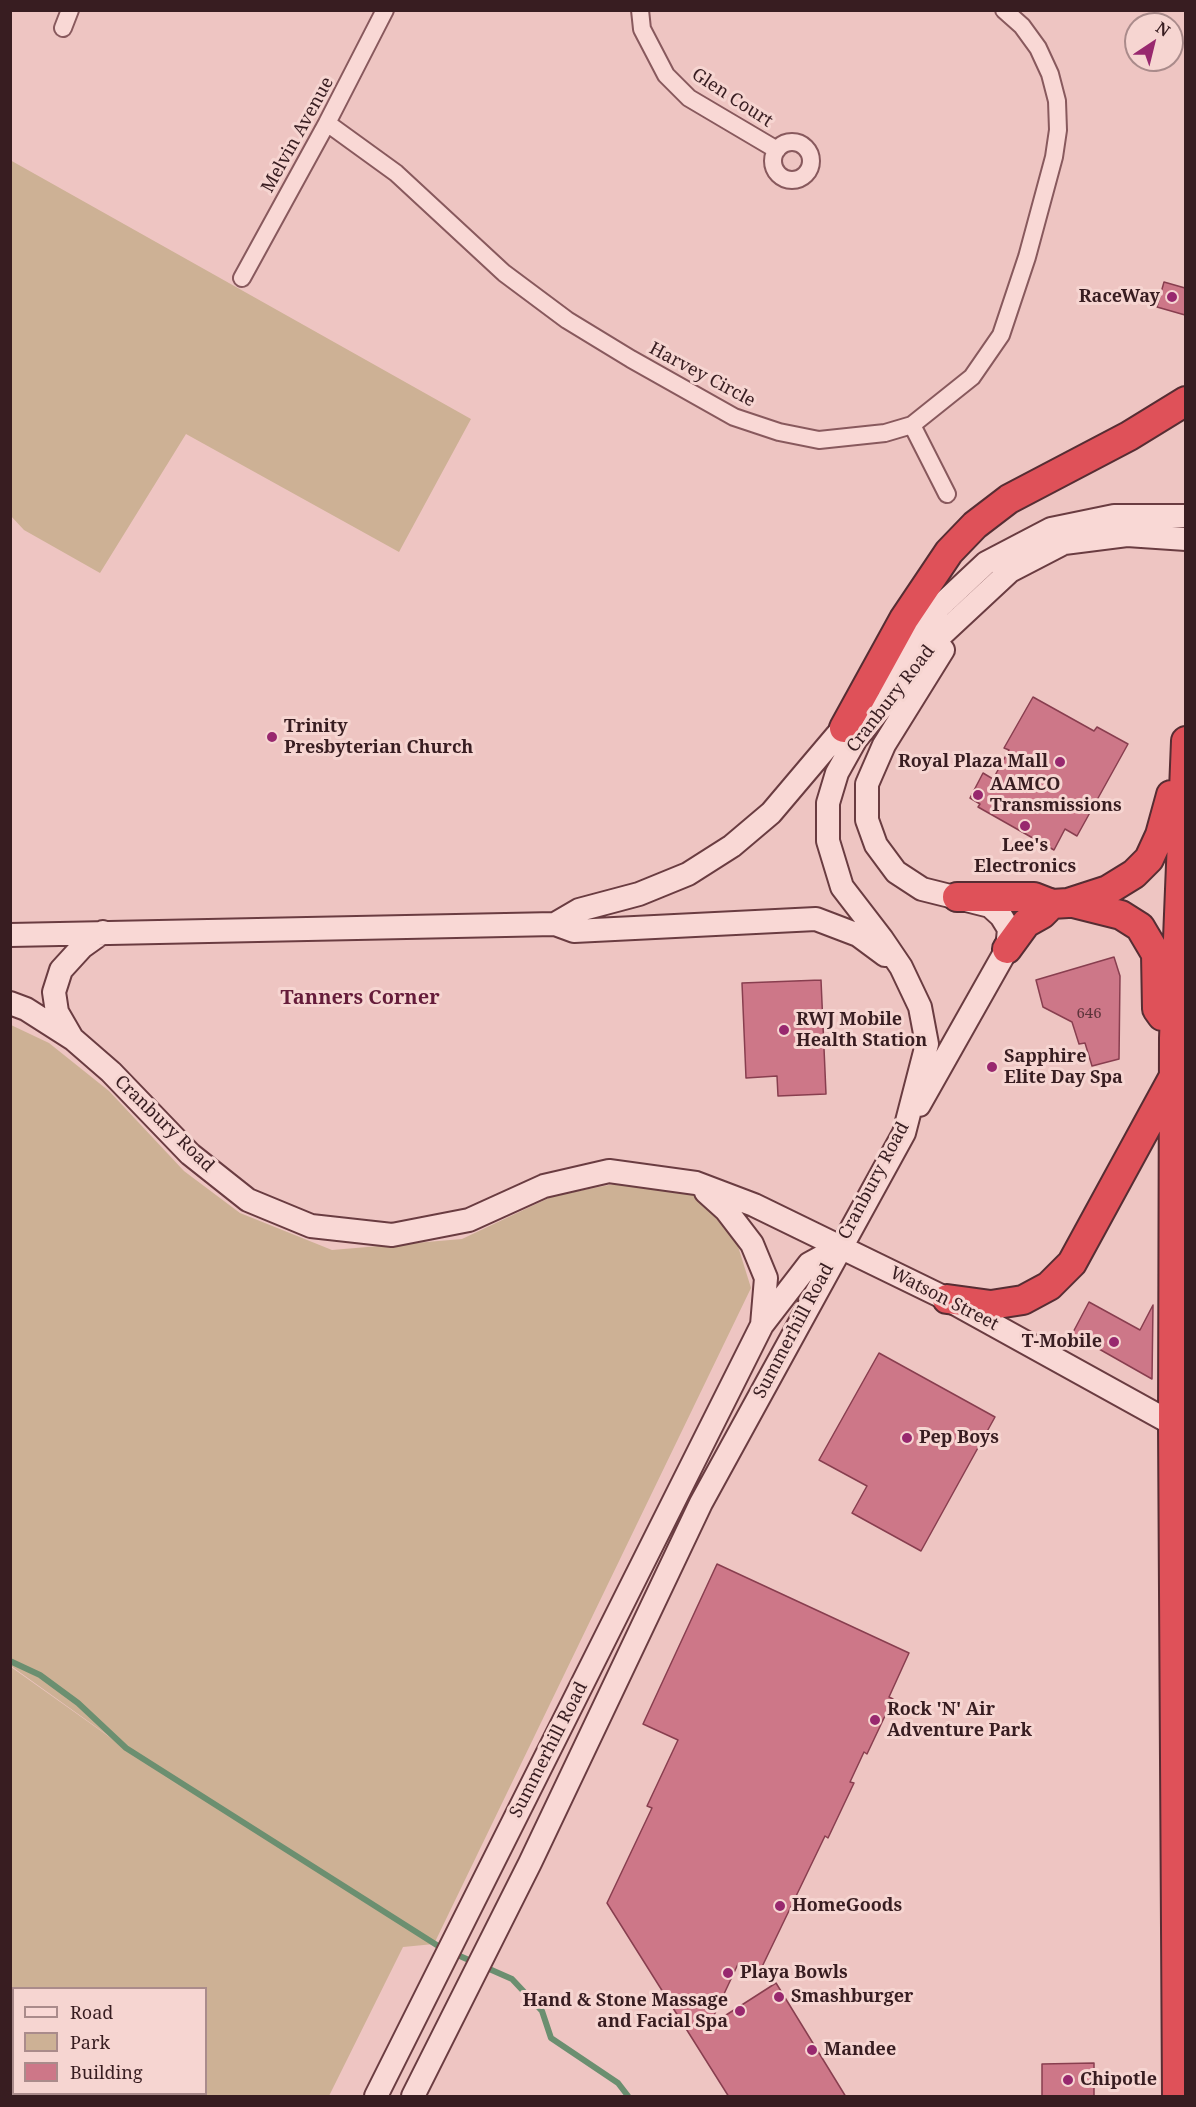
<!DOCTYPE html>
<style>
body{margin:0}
#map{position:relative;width:1196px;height:2107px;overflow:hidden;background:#eec5c2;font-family:"Noto Serif",serif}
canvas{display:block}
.frame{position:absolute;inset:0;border:12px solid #381d21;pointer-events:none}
.legend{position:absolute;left:12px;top:1987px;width:195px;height:108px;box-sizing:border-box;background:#f6d5d1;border:2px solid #aa8b8b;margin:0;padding:8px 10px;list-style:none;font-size:18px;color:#381d21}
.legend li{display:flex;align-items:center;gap:12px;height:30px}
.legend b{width:30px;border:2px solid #aa8b8b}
.north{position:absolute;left:1124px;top:12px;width:60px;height:60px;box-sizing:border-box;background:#f6d5d1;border:2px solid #aa8b8b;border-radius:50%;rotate:35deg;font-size:16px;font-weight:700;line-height:24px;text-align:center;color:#381d21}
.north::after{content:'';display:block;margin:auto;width:21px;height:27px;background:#98286e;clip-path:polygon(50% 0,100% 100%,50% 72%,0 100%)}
</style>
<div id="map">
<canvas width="1196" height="2107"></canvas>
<div class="frame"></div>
<ul class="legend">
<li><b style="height:8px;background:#f9d8d5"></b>Road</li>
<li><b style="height:16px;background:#cdb195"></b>Park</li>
<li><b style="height:16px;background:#cd7788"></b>Building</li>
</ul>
<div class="north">N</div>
</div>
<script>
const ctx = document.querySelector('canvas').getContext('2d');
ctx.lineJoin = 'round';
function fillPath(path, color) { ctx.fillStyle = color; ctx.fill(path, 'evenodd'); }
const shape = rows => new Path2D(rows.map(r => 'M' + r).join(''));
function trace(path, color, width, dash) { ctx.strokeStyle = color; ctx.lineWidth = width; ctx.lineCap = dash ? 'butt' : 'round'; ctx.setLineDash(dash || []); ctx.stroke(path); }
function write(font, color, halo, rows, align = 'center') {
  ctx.font = font + ' "Noto Serif",serif'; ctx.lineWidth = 6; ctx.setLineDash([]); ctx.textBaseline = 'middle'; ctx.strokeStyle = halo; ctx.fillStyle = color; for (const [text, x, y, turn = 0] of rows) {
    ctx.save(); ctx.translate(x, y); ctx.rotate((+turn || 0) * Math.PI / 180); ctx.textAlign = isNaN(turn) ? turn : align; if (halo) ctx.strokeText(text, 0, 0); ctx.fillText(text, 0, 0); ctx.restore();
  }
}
const green = shape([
 [10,160,471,419,399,552,186,434,100,573,24,530,10,515],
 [11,1025,49,1043,109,1091,184,1171,240,1213,332,1250,462,1239,553,1196,614,1184,694,1192,737,1243,751,1288,434,1944,403,1947,329,2096,11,2096,11,1667,187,1792,11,1666],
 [14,1988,206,1988,206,2094,14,2094]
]);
const stream = shape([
 [10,1661,40,1675,78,1703,126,1748,443,1949],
 [453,1953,512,1979,542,2011,551,2038,618,2083,628,2096]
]);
const building = shape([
 [1164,282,1185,288,1185,315,1157,307,1164,282],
 [1033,697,1094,731,1097,727,1128,744,1077,836,1065,829,1054,850,978,807,980,804,970,798,983,773,993,779,1009,750,1004,748,1033,697],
 [1114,957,1120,976,1119,1059,1092,1066,1085,1043,1079,1044,1072,1022,1043,1007,1036,980,1114,957],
 [821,980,826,1094,778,1096,777,1076,746,1078,742,983,821,980],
 [1089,1302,1140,1330,1153,1305,1152,1379,1092,1345,1089,1349,1070,1338,1089,1302],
 [879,1353,995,1417,921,1551,852,1513,867,1486,819,1460,879,1353],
 [717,1564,909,1653,889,1697,893,1699,867,1754,864,1752,850,1782,854,1783,828,1838,825,1836,759,1973,738,1964,709,2026,776,1983,846,2097,729,2097,607,1903,652,1808,647,1806,678,1740,643,1724,717,1564],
 [1094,2063,1094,2097,1042,2097,1042,2064,1094,2063]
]);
const street = shape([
 [640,10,642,29,666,75,689,98,777,150],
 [63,28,70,10],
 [327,123,396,173,504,273,567,320,631,359,734,417,779,432,819,440,885,433,912,425,972,377,1001,335,1027,257,1054,157,1058,130,1057,101,1050,74,1038,48,1022,26,1004,10],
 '773 161a19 19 0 1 1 38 0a19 19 0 1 1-38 0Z',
 [242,278,327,123,385,10],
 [912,425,947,494]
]);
const secondary = shape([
 [880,682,939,607,986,563,1051,529,1114,516,1186,516],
 [555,924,574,931,816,919,858,935,885,955],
 [10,935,555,924,579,910,639,894,688,874,732,846,771,813,854,715],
 [10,1003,26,1009,73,1039,111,1072,190,1154,248,1200,311,1226,392,1235,469,1220,544,1186,609,1171,696,1183,754,1205,947,1299,1173,1424],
 [72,1038,57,1012,54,992,61,970,82,947,103,932],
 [919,1105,1007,949,1009,929,1001,916,990,906,922,889,896,872,876,845,867,820,867,784,884,745,943,650],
 [706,1192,726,1210,752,1244,766,1278,762,1325],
 [376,2096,762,1325,809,1264,840,1247],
 [413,2096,530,1863,701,1503,904,1133,927,1044,920,1007,901,967,882,939,842,887,828,841,828,803,837,773,856,739,938,638,1010,571,1064,543,1127,535,1186,539]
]);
const highway = shape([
 [844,728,904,619,949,552,975,525,1009,499,1129,436,1186,401],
 [957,897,1034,897,1052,904,1068,903,1108,890,1134,874,1149,859,1160,835,1171,795],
 [1073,903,1121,915,1140,927,1156,954,1157,1009,1162,1016],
 [1007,949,1026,923,1042,914,1052,904],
 [947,1299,991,1305,1023,1300,1049,1286,1072,1263,1173,1078],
 [1177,2096,1173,1424,1174,1038,1186,741]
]);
const markers = [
 [1172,297,6,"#98286e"],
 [272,737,6,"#98286e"],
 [1060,762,6,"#98286e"],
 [978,795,6,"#98286e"],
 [1025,826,6,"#98286e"],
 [784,1030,6,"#98286e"],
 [992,1067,6,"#98286e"],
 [1114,1342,6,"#98286e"],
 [907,1438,6,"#98286e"],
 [875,1720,6,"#98286e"],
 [780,1906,6,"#98286e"],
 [728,1973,6,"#98286e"],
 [779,1997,6,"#98286e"],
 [740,2011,6,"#98286e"],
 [812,2050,6,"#98286e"],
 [1068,2080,6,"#98286e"]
];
const numberNames = [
 ["646",1089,1014]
];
const streetNames = [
 ["Glen Court",732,98,33],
 ["Melvin Avenue",298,135,-61],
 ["Harvey Circle",702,375,28],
 ["Cranbury Road",891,699,-52],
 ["Cranbury Road",164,1124,44],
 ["Cranbury Road",874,1181,-62],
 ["Watson Street",944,1299,27],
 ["Summerhill Road",794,1331,-62],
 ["Summerhill Road",549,1750,-63]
];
const poiNames = [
 ["RaceWay",1160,297,"right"],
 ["Trinity",284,727],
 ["Presbyterian Church",284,748],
 ["Royal Plaza Mall",1048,762,"right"],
 ["AAMCO",990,785],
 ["Transmissions",990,806],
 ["Lee's",1025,846,"center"],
 ["Electronics",1025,867,"center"],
 ["RWJ Mobile",796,1020],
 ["Health Station",796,1041],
 ["Sapphire",1004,1057],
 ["Elite Day Spa",1004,1078],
 ["T-Mobile",1102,1342,"right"],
 ["Pep Boys",919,1438],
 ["Rock 'N' Air",887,1710],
 ["Adventure Park",887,1731],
 ["HomeGoods",792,1906],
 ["Playa Bowls",740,1973],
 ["Smashburger",791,1997],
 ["Hand & Stone Massage",728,2001,"right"],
 ["and Facial Spa",728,2022,"right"],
 ["Mandee",824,2050],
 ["Chipotle",1080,2080]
];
const neighbourhoodNames = [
 ["Tanners Corner",360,998]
];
fillPath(green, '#cdb195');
trace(stream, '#6b8f70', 6);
fillPath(building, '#cd7788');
trace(building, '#883e4f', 1.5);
trace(street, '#88595d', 20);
trace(secondary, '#6a3c41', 26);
trace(highway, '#562d33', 32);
trace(street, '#f9d8d5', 16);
trace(secondary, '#f9d8d5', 22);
trace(highway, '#df5159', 28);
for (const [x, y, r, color] of markers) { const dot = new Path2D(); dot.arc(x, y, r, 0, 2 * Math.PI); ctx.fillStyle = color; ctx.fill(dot); trace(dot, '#f6d5d1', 2); }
write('15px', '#5d343b', null, numberNames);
write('18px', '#381d21', '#f6d5d1', streetNames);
write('bold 18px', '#381d21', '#f6d5d1', poiNames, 'left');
write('bold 20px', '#651c3a', '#f6d5d1', neighbourhoodNames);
</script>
